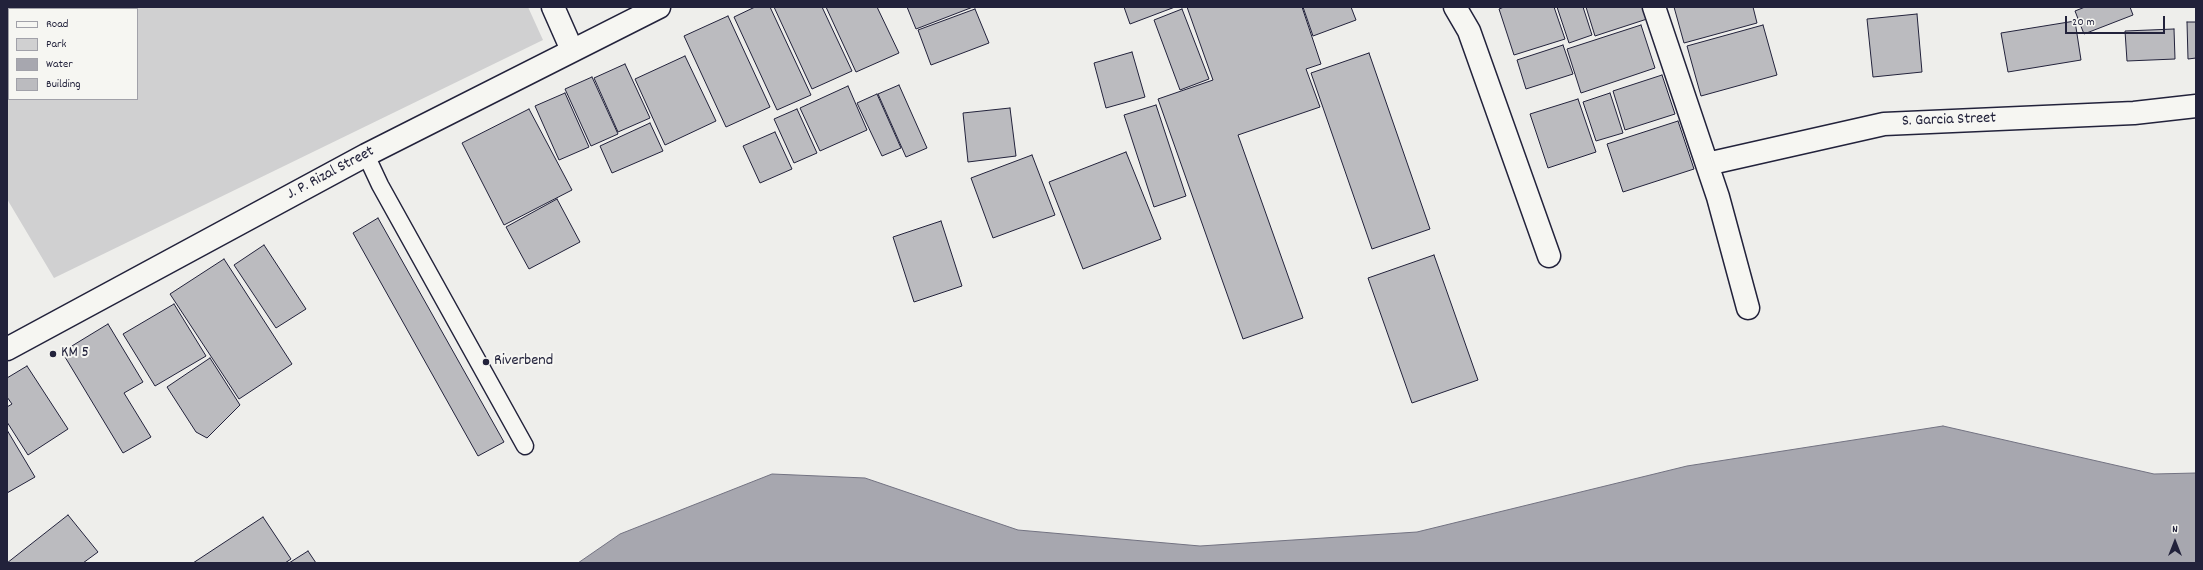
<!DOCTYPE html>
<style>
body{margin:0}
#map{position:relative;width:2203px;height:570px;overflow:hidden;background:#eeeeeb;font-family:Dekko,sans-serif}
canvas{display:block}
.frame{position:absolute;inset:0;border:8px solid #22223b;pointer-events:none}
.legend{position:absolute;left:8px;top:8px;width:130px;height:92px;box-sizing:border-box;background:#f6f6f2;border:1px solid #a1a1a9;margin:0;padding:5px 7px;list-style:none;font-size:12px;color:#22223b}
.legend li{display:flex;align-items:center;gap:8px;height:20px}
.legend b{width:20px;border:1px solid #a1a1a9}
.north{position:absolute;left:2155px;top:522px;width:40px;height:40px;-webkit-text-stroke:3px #f6f6f2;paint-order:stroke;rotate:0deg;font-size:11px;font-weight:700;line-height:16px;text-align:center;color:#22223b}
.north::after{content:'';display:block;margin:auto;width:14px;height:18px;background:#22223b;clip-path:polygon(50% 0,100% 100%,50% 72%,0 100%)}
.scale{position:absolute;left:2065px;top:16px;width:100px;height:18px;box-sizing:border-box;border:2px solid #22223b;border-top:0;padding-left:5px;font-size:12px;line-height:14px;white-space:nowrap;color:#22223b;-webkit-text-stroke:3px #f6f6f2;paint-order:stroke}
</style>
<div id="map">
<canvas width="2203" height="570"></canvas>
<div class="frame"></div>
<ul class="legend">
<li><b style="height:5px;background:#f6f6f2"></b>Road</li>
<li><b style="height:11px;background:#d0d0d1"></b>Park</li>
<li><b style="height:11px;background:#a7a7af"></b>Water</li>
<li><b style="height:11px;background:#bbbbbf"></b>Building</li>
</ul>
<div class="north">N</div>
<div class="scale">20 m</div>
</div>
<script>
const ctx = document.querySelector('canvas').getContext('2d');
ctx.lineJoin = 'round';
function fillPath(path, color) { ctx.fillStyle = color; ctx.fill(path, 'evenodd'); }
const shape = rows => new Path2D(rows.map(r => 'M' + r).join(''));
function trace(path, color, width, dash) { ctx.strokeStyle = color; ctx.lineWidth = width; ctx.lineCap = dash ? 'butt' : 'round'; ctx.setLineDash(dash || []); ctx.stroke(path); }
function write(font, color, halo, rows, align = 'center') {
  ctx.font = font + ' Dekko,sans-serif'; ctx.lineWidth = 4; ctx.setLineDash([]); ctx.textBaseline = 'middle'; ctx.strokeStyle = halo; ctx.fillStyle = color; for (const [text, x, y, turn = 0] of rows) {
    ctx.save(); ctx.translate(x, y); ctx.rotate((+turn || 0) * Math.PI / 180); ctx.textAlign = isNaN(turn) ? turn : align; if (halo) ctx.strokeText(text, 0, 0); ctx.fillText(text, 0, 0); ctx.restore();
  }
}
const green = shape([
 [7,7,528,7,543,40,54,278,7,199],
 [9,9,137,9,137,99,9,99]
]);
const water = shape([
 [1943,426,2154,474,2196,473,2196,563,578,563,620,534,772,474,865,478,1018,530,1200,546,1417,532,1687,466,1943,426]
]);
const building = shape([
 [755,7,770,7,811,95,777,110,734,17,755,7],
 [774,7,822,7,852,71,812,89,774,7],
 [826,7,877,7,899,53,856,72,826,7],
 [907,7,973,7,916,29,907,7],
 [1124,7,1175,7,1130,24,1124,7],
 [1187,7,1302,7,1321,64,1306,69,1320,107,1238,135,1303,318,1243,339,1158,99,1213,80,1187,7],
 [1303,7,1351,7,1356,20,1313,36,1303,7],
 [1504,7,1554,7,1565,39,1514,55,1499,9,1504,7],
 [1557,7,1583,7,1592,35,1569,43,1557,7],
 [1586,7,1643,7,1647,19,1595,36,1586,7],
 [1674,7,1753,7,1757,23,1684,43,1674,7],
 [2085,7,2130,7,2133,15,2084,34,2075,11,2085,7],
 [975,9,989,43,931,65,918,30,975,9],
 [1182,9,1209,79,1180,90,1154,20,1182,9],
 [1917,14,1922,72,1873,77,1867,19,1917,14],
 [728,16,770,107,726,127,684,36,728,16],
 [2075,21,2081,60,2008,72,2001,33,2075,21],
 [2187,22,2196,22,2196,58,2188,59,2187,22],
 [1641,25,1655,68,1581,93,1567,49,1641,25],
 [1763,25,1777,75,1701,96,1687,46,1763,25],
 [2174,29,2175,59,2127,61,2125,31,2174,29],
 [1563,45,1573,74,1526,89,1517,60,1563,45],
 [1132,52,1145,97,1106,108,1094,63,1132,52],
 [1369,53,1430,229,1372,249,1311,73,1369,53],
 [685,56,716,121,665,145,635,79,685,56],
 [625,64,650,118,618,132,594,78,625,64],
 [1662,75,1675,114,1625,130,1613,91,1662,75],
 [592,77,618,134,591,146,565,89,592,77],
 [899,85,927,148,906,157,878,94,899,85],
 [848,86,867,130,820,151,800,108,848,86],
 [565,93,589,147,559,160,535,106,565,93],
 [1610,93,1623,133,1596,141,1583,102,1610,93],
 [877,94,901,148,882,156,857,103,877,94],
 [1578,99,1596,152,1548,168,1530,114,1578,99],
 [1156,105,1186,196,1154,207,1124,115,1156,105],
 [1010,108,1016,156,968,162,963,113,1010,108],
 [529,109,572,190,504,225,462,143,529,109],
 [797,109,817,153,794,163,774,119,797,109],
 [1678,121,1694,169,1623,192,1607,144,1678,121],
 [650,123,663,151,612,173,600,146,650,123],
 [775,132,792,169,760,183,743,146,775,132],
 [1126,152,1161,239,1083,269,1049,182,1126,152],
 [1032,155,1055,215,993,238,971,178,1032,155],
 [557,199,580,242,529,269,506,227,557,199],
 [378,218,504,442,478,456,353,233,378,218],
 [941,221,962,286,914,302,893,237,941,221],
 [264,245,306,309,276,328,234,265,264,245],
 [1434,255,1478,380,1412,403,1368,278,1434,255],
 [224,259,292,364,239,399,170,294,224,259],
 [174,304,206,356,155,386,123,334,174,304],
 [108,324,143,382,124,393,151,437,123,453,62,352,108,324],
 [210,358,240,405,207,438,196,432,167,387,210,358],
 [27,366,68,429,28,455,7,422,7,407,12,404,7,397,7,378,27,366],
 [7,430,35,477,7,493,7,430],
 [68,515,98,552,83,563,7,563,68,515],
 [263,517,291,559,285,563,193,563,263,517],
 [308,551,316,563,289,563,308,551]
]);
const lane = shape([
 [366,155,380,185,525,446]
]);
const street = shape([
 [553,7,572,50],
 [1455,7,1469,31,1549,256],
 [1654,7,1718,197,1748,308],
 [1707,164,1884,124,2134,113,2196,106]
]);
const primary = shape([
 [7,349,366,155,659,7]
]);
const markers = [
 [53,354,4,"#22223b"],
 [486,362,4,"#22223b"]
];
const streetNames = [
 ["S. Garcia Street",1949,121,-2],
 ["J. P. Rizal Street",331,174,-28]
];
const poiNames = [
 ["KM 5",61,354],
 ["Riverbend",494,362]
];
fillPath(green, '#d0d0d1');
fillPath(water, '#a7a7af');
trace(water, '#727281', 1);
fillPath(building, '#bbbbbf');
trace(building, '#22223b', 1);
trace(lane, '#22223b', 19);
trace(street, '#22223b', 25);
trace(primary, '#22223b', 25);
trace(lane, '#f6f6f2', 16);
trace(street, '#f6f6f2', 22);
trace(primary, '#f6f6f2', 22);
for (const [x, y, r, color] of markers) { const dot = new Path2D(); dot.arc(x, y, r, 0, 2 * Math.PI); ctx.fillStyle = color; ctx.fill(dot); trace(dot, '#f6f6f2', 1.5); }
write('16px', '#22223b', '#f6f6f2', streetNames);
write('16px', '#22223b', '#f6f6f2', poiNames, 'left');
</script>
